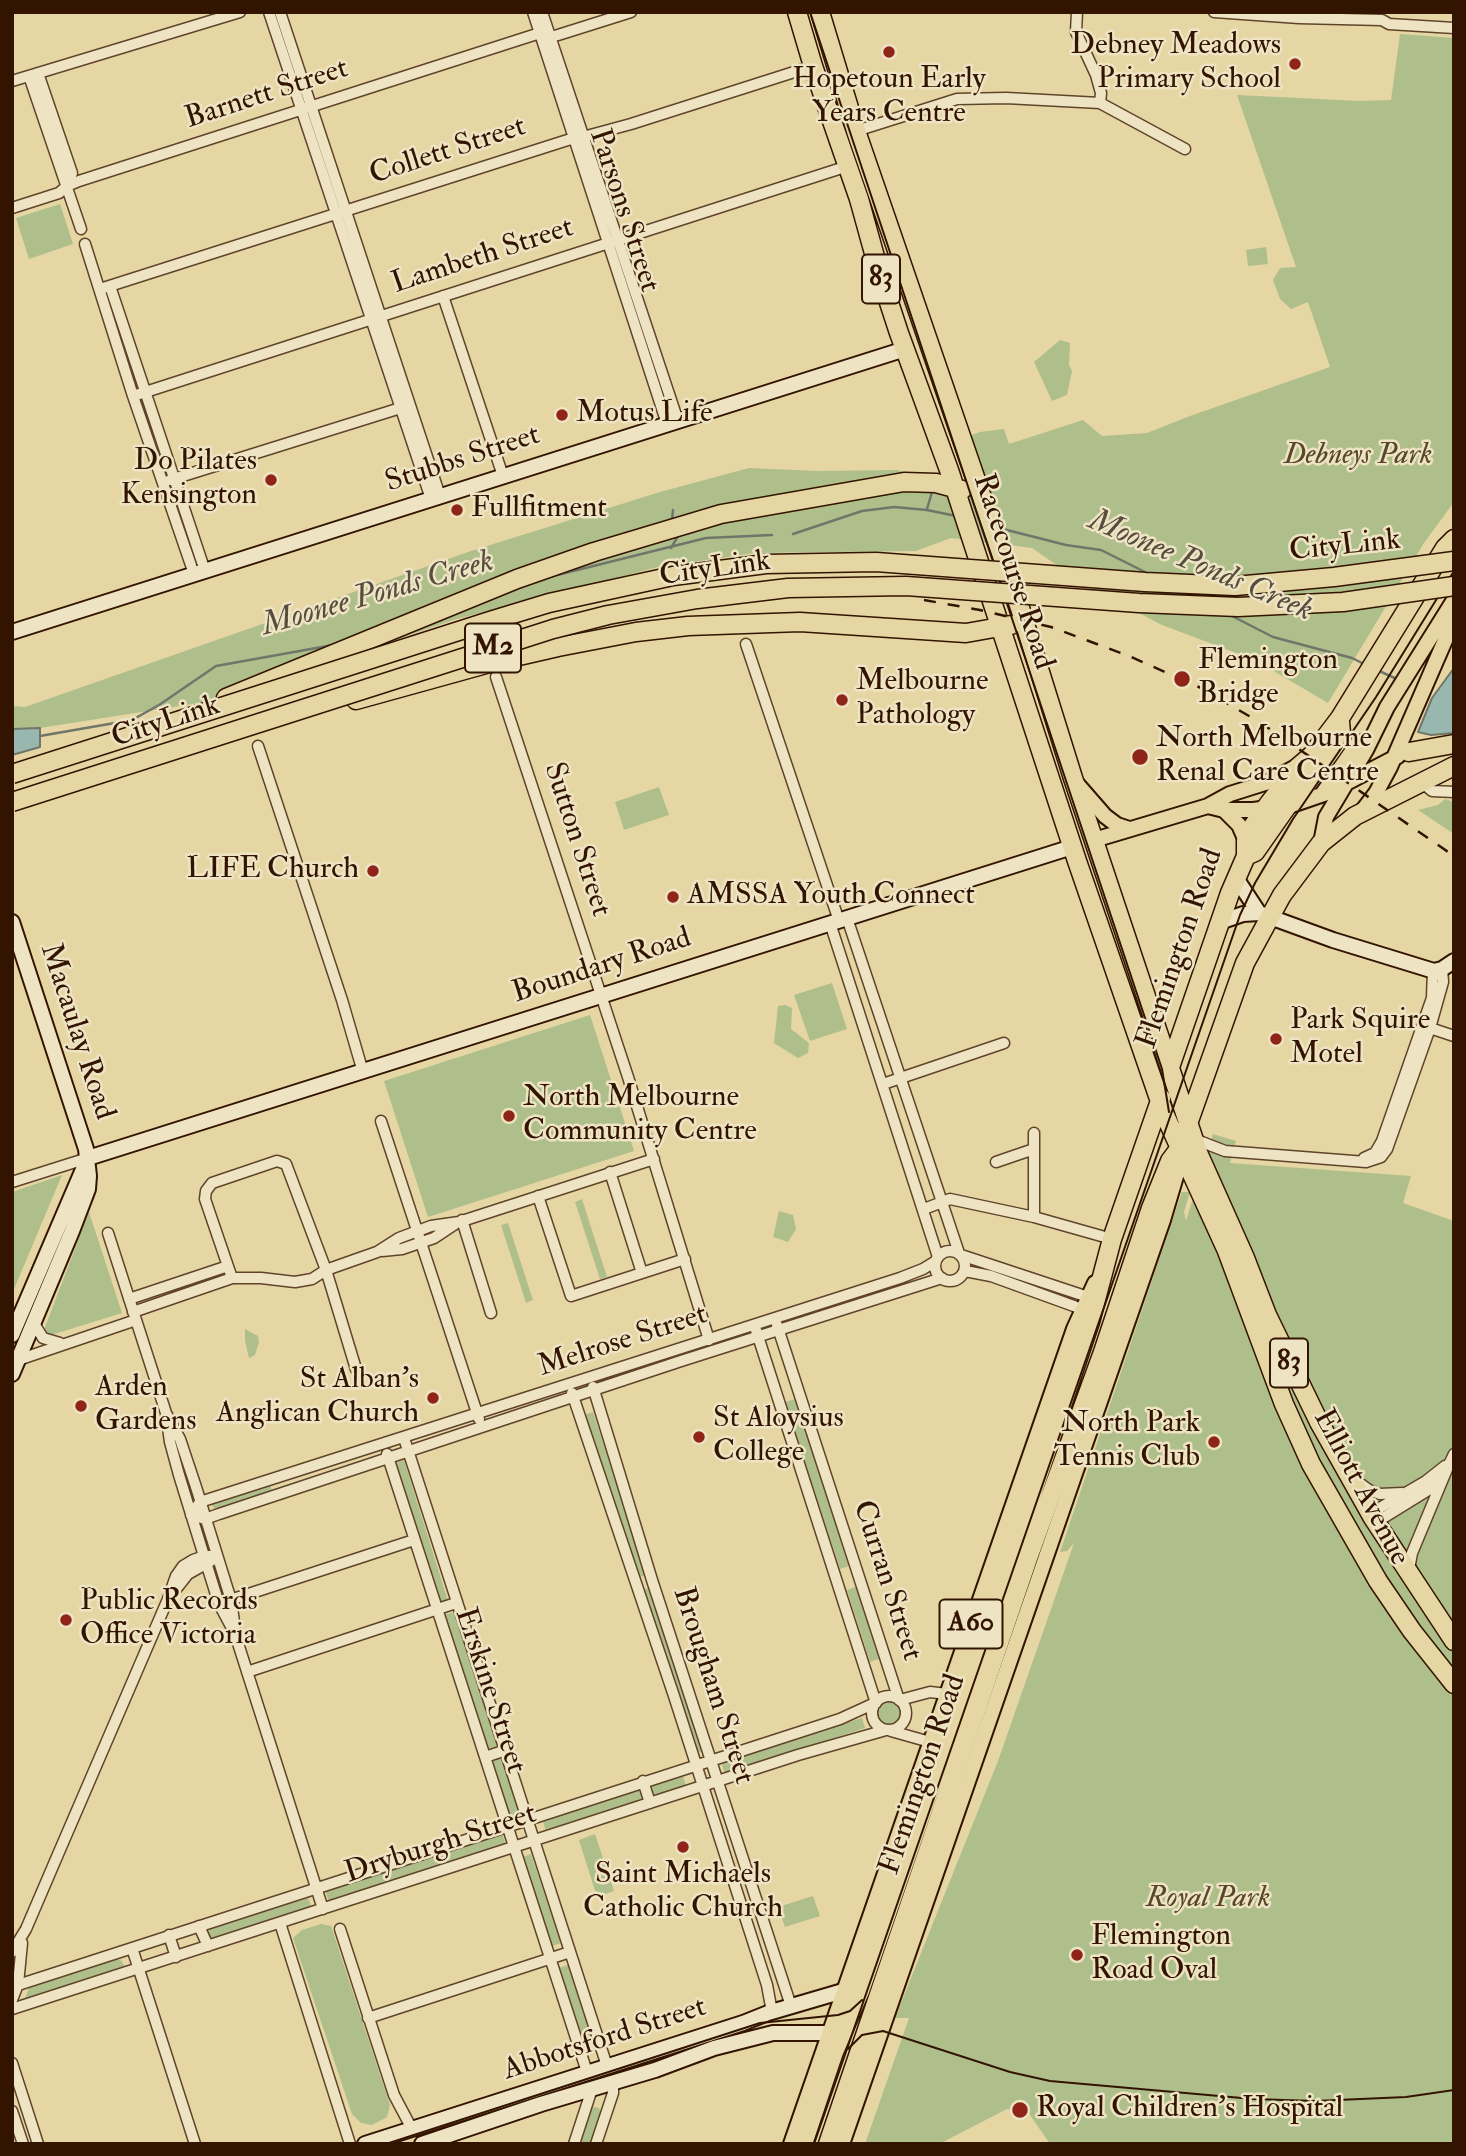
<!DOCTYPE html>
<style>
body{margin:0}
#map{position:relative;width:1466px;height:2156px;overflow:hidden;background:#e5d6a4;font-family:"IM FELL Double Pica",serif}
canvas{display:block}
.frame{position:absolute;inset:0;border:14px solid #331401;pointer-events:none}
</style>
<div id="map">
<canvas width="1466" height="2156"></canvas>
<div class="frame"></div>
</div>
<script>
const ctx = document.querySelector('canvas').getContext('2d');
ctx.lineJoin = 'round';
function fillPath(path, color) { ctx.fillStyle = color; ctx.fill(path, 'evenodd'); }
const shape = rows => new Path2D(rows.map(r => 'M' + r).join(''));
function trace(path, color, width, dash) { ctx.strokeStyle = color; ctx.lineWidth = width; ctx.lineCap = dash ? 'butt' : 'round'; ctx.setLineDash(dash || []); ctx.stroke(path); }
function write(font, color, halo, rows, align = 'center') {
  ctx.font = font + ' "IM FELL Double Pica",serif'; ctx.lineWidth = 5; ctx.setLineDash([]); ctx.textBaseline = 'middle'; ctx.strokeStyle = halo; ctx.fillStyle = color; for (const [text, x, y, turn = 0] of rows) {
    ctx.save(); ctx.translate(x, y); ctx.rotate((+turn || 0) * Math.PI / 180); ctx.textAlign = isNaN(turn) ? turn : align; if (halo) ctx.strokeText(text, 0, 0); ctx.fillText(text, 0, 0); ctx.restore();
  }
}
const green = shape([
 [1400,34,1454,38,1454,502,1424,543,1328,703,1255,660,1162,625,1087,586,1032,548,951,538,916,551,755,553,658,567,457,619,205,702,40,728,12,729,12,706,25,707,471,551,660,492,749,468,817,471,897,470,990,496,969,436,980,432,1004,429,1009,444,1083,420,1102,436,1147,433,1190,416,1330,367,1308,302,1291,309,1280,299,1273,280,1280,268,1296,267,1237,95,1360,101,1391,100],
 [60,204,73,244,29,259,16,218],
 [1266,247,1268,264,1248,266,1246,250],
 [1060,340,1070,343,1069,365,1072,371,1067,395,1052,401,1034,362],
 [659,787,669,815,624,830,615,802],
 [1445,799,1454,802,1454,834,1418,810,1438,805],
 [832,983,847,1029,810,1041,794,995],
 [785,1005,792,1008,791,1029,809,1043,808,1053,798,1058,774,1043,778,1006],
 [590,1015,634,1151,428,1217,384,1081],
 [1213,1134,1236,1141,1230,1163,1411,1176,1403,1203,1454,1221,1454,2144,1050,2144,1028,2112,1007,2109,939,2144,865,2144,909,2018,895,2018,998,1761,1074,1543,1067,1551,1060,1552,1182,1192,1190,1192,1184,1212,1186,1221],
 [62,1175,12,1294,12,1192],
 [582,1199,607,1277,600,1279,575,1202],
 [779,1211,793,1215,796,1229,788,1242,773,1237],
 [89,1212,122,1313,48,1336,42,1335],
 [508,1223,533,1300,526,1303,501,1225],
 [245,1329,258,1336,259,1342,255,1355,249,1358,245,1341],
 [795,1399,849,1566,840,1569,785,1402],
 [593,1412,646,1575,637,1578,584,1415],
 [404,1460,448,1601,439,1604,395,1463],
 [270,1485,273,1493,215,1512,212,1504],
 [651,1587,704,1751,694,1754,642,1590],
 [856,1587,879,1659,870,1662,847,1590],
 [454,1612,497,1746,487,1749,444,1615],
 '876 1713a13 13 0 1 1 26 0a13 13 0 1 1-26 0Z',
 [862,1718,865,1728,725,1774,721,1761],
 [502,1758,520,1814,509,1818,491,1761],
 [683,1776,686,1786,652,1797,648,1787],
 [639,1790,643,1800,546,1832,543,1821],
 [502,1833,506,1846,329,1902,325,1890],
 [595,1834,614,1891,597,1897,579,1840],
 [531,1854,561,1943,552,1946,522,1857],
 [813,1896,820,1916,785,1927,778,1907],
 [308,1898,312,1908,213,1940,207,1933,211,1928],
 [321,1924,331,1926,390,2105,387,2117,372,2125,361,2123,352,2114,293,1938,302,1930],
 [117,1959,122,1961,124,1966,121,1970,24,2001,29,1988],
 [568,1965,597,2051,587,2054,558,1968],
 [595,2107,599,2108,601,2112,590,2144,579,2144,591,2108]
]);
const water = shape([
 [1454,668,1454,733,1431,735,1418,732,1432,698,1454,668],
 [40,728,40,747,12,755,12,729,40,728]
]);
const stream = shape([
 [927,509,932,492],
 [672,520,673,510],
 [999,528,1066,545,1101,550,1149,574],
 [793,534,862,511,894,507,927,510,956,516],
 [671,548,678,536],
 [549,577,706,538,772,535],
 [1183,591,1196,598],
 [1230,615,1273,637,1352,658,1364,664],
 [1377,670,1399,680],
 [40,736,132,720,159,705,216,666,333,645]
]);
const street = shape([
 [269,12,431,499],
 [280,12,440,496],
 [533,12,667,424],
 [542,12,678,421],
 [1077,12,1076,32,1096,75,1101,93,1100,103],
 [1214,12,1299,18,1382,20,1389,24,1454,28],
 [38,73,72,173,67,186],
 [29,76,81,229],
 [12,81,240,12],
 [856,131,957,99,1006,98,1100,103,1185,149],
 [12,208,59,193,67,186,79,181,540,33,550,37,558,35,631,12],
 [85,244,133,396,194,574],
 [110,286,205,571],
 [100,289,574,138,583,137,631,124,813,66],
 [443,296,503,476],
 [133,396,848,166],
 [170,480,407,406],
 [746,644,839,921],
 [496,677,628,1077,709,1340],
 [258,746,342,1000,363,1072],
 [1421,782,1432,791,1454,792],
 [847,918,959,1253],
 [830,923,938,1257],
 [1424,1026,1454,1036],
 [883,1084,1004,1043],
 [381,1121,479,1419],
 [1194,1139,1225,1151,1366,1162,1381,1157,1387,1149,1430,1028,1443,982,1442,969],
 [1364,1158,1375,1153,1382,1141,1432,998,1433,970],
 [996,1162,1034,1149],
 [610,1172,642,1273],
 [12,1182,88,1158],
 [538,1196,571,1296,685,1259],
 [924,1209,950,1199,1034,1217,1112,1239],
 [1034,1217,1034,1133],
 [462,1220,491,1313],
 [108,1233,166,1413,170,1442,179,1475,204,1556,219,1604,234,1632],
 '935 1266a15 15 0 1 1 30 0a15 15 0 1 1-30 0Z',
 [382,1251,402,1249,434,1238,455,1224],
 [961,1255,1088,1297],
 [965,1271,991,1276,1082,1309],
 [232,1278,205,1199,206,1191,212,1183,277,1161,286,1164,326,1270,356,1369],
 [129,1299,228,1266],
 [133,1312,232,1278,261,1278,295,1282,312,1279,326,1270,377,1252,399,1238,431,1226,459,1222,654,1159],
 [33,1322,43,1338,60,1343],
 [777,1325,899,1700],
 [756,1330,876,1703],
 [18,1360,136,1320],
 [593,1387,652,1580,791,2006],
 [572,1393,674,1696,767,1985,772,2012],
 [166,1413,180,1439,196,1487,231,1600,236,1637,323,1909],
 [404,1438,607,2066],
 [387,1454,587,2072],
 [1358,1482,1369,1490,1380,1494,1402,1493],
 [191,1515,200,1502,900,1278,923,1269,936,1261],
 [191,1515,205,1519,219,1514,681,1361,942,1278],
 [1373,1518,1383,1518,1430,1489,1445,1473,1454,1454],
 [1373,1518,1378,1509,1426,1481,1445,1466],
 [1409,1569,1412,1553,1450,1462],
 [173,1593,188,1574,211,1561],
 [227,1601,414,1540],
 [247,1672,456,1603],
 '872 1713a17 17 0 1 1 34 0a17 17 0 1 1-34 0Z',
 [900,1700,930,1692,947,1694],
 [891,1731,930,1742],
 [485,1757,506,1750],
 [643,1781,650,1803],
 [280,1923,350,2144],
 [199,1926,208,1946],
 [340,1929,394,2095,412,2129],
 [169,1935,176,1957],
 [132,1948,195,2144],
 [12,1952,26,1929,56,1859,168,1599,176,1576,183,1566,193,1560,204,1556,217,1556],
 [18,1984,22,1943],
 [18,1985,840,1719,875,1703],
 [12,2000,17,1987,15,1980],
 [12,2009,798,1755,886,1730],
 [368,2018,570,1952],
 [12,2063,38,2144],
 [12,2111,23,2144],
 [574,2144,592,2089],
 [596,2144,613,2093,613,2084]
]);
const secondary = shape([
 [12,632,905,349],
 [1236,878,1259,913],
 [12,922,86,1149,89,1176,88,1189,72,1231,12,1374],
 [1220,922,1243,914,1259,913,1333,940,1434,971,1442,969,1454,961],
 [88,1158,1072,847],
 [12,1335,87,1160],
 [365,2144,743,2023,768,2013,843,1991],
 [422,2144,541,2104,655,2070,714,2048,773,2033,829,2033]
]);
const primary = shape([
 [1078,785,1105,816,1117,825,1129,829],
 [1323,793,1357,744,1372,738],
 [1208,806,1224,810,1253,810,1292,805,1327,793,1398,756],
 [1224,810,1239,825,1246,841],
 [1363,810,1376,793,1390,767,1453,622,1454,612],
 [1094,840,1208,806,1230,794,1268,782,1296,767],
 [1321,843,1326,817,1366,750,1387,707,1454,600],
 [791,2144,1074,1329,1095,1283],
 [842,2144,1163,1220,1177,1173,1178,1151]
]);
const highway = shape([
 [797,12,813,66,859,199,880,275,899,333,949,470,1077,861,1164,1113,1227,1251,1284,1404,1311,1464,1378,1581,1412,1631,1454,1684],
 [820,12,856,131,1020,608,1073,778,1199,1155,1245,1258,1267,1315,1319,1422,1373,1518,1454,1641],
 [226,698,517,579,594,552,721,514,904,482,936,483,962,490],
 [356,700,497,661,558,647,636,632,688,626,800,622,966,633,1011,625],
 [1409,752,1454,744],
 [1303,790,1336,744,1341,733,1340,722],
 [1246,856,1255,852,1295,795,1306,769],
 [1170,1067,1230,893,1246,856,1246,841,1253,826,1270,802,1298,767,1312,755,1340,718,1445,548,1454,539],
 [803,2144,834,2052,860,1991,1024,1518,1090,1322,1112,1239,1161,1098],
 [828,2144,1028,1558,1103,1352,1151,1208,1170,1161,1179,1149,1245,963,1282,895,1321,843,1355,816,1454,766]
]);
const tram = shape([
 [810,12,1162,1069,1169,1112],
 [848,2049,862,2035,883,2031,1010,2072,1050,2081,1253,2099,1315,2101,1406,2097,1454,2090],
 [386,2144,760,2023,838,2015,850,2011,862,2000],
 [814,2144,1240,915,1255,883,1293,819,1376,697,1454,571]
]);
const rail = shape([
 [924,600,980,610,1051,627,1129,656,1201,688,1261,723,1454,856]
]);
const highwayBridge = shape([
 [12,774,493,620,549,603,673,576,766,564,876,562,1145,582,1235,586,1334,577,1454,561],
 [12,802,553,629,608,615,697,599,788,588,906,586,1139,603,1238,607,1343,602,1454,586]
]);
const markers = [
 [889,52,7,"#8f2418"],
 [1295,64,7,"#8f2418"],
 [562,415,7,"#8f2418"],
 [271,480,7,"#8f2418"],
 [457,510,7,"#8f2418"],
 [1182,679,9,"#8f2418"],
 [842,700,7,"#8f2418"],
 [1140,757,9,"#8f2418"],
 [373,871,7,"#8f2418"],
 [673,897,7,"#8f2418"],
 [1276,1039,7,"#8f2418"],
 [509,1116,7,"#8f2418"],
 [433,1398,7,"#8f2418"],
 [81,1406,7,"#8f2418"],
 [699,1437,7,"#8f2418"],
 [1214,1442,7,"#8f2418"],
 [66,1620,7,"#8f2418"],
 [683,1847,7,"#8f2418"],
 [1077,1955,7,"#8f2418"],
 [1020,2110,9,"#8f2418"]
];
const shields = [
 [881,279,38],
 [493,648,56],
 [1289,1363,38],
 [971,1624,63]
];
const shieldNames = [
 ["83",881,279],
 ["M2",493,648],
 ["83",1289,1363],
 ["A60",971,1624]
];
const poiNames = [
 ["Debney Meadows",1281,47,"right"],
 ["Primary School",1281,81,"right"],
 ["Hopetoun Early",889,81,"center"],
 ["Years Centre",889,115,"center"],
 ["Motus Life",576,415],
 ["Do Pilates",257,463,"right"],
 ["Kensington",257,497,"right"],
 ["Fullfitment",471,510],
 ["Flemington",1198,662],
 ["Bridge",1198,696],
 ["Melbourne",856,683],
 ["Pathology",856,717],
 ["North Melbourne",1156,740],
 ["Renal Care Centre",1156,774],
 ["LIFE Church",359,871,"right"],
 ["AMSSA Youth Connect",687,897],
 ["Park Squire",1290,1022],
 ["Motel",1290,1056],
 ["North Melbourne",523,1099],
 ["Community Centre",523,1133],
 ["St Alban's",419,1381,"right"],
 ["Anglican Church",419,1415,"right"],
 ["Arden",95,1389],
 ["Gardens",95,1423],
 ["St Aloysius",713,1420],
 ["College",713,1454],
 ["North Park",1200,1425,"right"],
 ["Tennis Club",1200,1459,"right"],
 ["Public Records",80,1603],
 ["Office Victoria",80,1637],
 ["Saint Michaels",683,1876,"center"],
 ["Catholic Church",683,1910,"center"],
 ["Flemington",1091,1938],
 ["Road Oval",1091,1972],
 ["Royal Children's Hospital",1036,2110]
];
const streetNames = [
 ["Barnett Street",267,95,-18],
 ["Collett Street",448,152,-18],
 ["Parsons Street",623,211,72],
 ["Lambeth Street",483,257,-18],
 ["Stubbs Street",463,460,-18],
 ["CityLink",1345,547,-6],
 ["CityLink",715,570,-8],
 ["Racecourse Road",1012,572,72],
 ["CityLink",166,723,-18],
 ["Sutton Street",576,840,72],
 ["Flemington Road",1181,949,-71],
 ["Boundary Road",602,967,-18],
 ["Macaulay Road",76,1032,72],
 ["Melrose Street",623,1342,-18],
 ["Elliott Avenue",1360,1488,62],
 ["Curran Street",886,1581,72],
 ["Brougham Street",712,1686,72],
 ["Erskine Street",489,1691,72],
 ["Flemington Road",924,1775,-71],
 ["Dryburgh Street",441,1845,-18],
 ["Abbotsford Street",605,2040,-18]
];
const parkNames = [
 ["Debneys Park",1358,457],
 ["Royal Park",1208,1900]
];
const waterNames = [
 ["Moonee Ponds Creek",1200,567,23],
 ["Moonee Ponds Creek",378,595,-16]
];
fillPath(green, '#afbf8b');
fillPath(water, '#98b7af');
trace(water, '#707669', 2);
trace(stream, '#707669', 2.5);
trace(street, '#60442a', 13);
trace(secondary, '#331401', 18);
trace(primary, '#331401', 18);
trace(highway, '#331401', 21);
trace(street, '#eee4c4', 10);
trace(secondary, '#eee4c4', 14);
trace(primary, '#e5d6a4', 14);
trace(highway, '#e5d6a4', 18);
trace(tram, '#331401', 2);
trace(rail, '#331401', 2.5, [12, 12]);
trace(highwayBridge, '#331401', 21, []);
trace(highwayBridge, '#e5d6a4', 18);
for (const [x, y, r, color] of markers) { const dot = new Path2D(); dot.arc(x, y, r, 0, 2 * Math.PI); ctx.fillStyle = color; ctx.fill(dot); trace(dot, '#eee4c4', 2.5); }
for (const [x, y, w] of shields) { const box = new Path2D(); box.roundRect(x - w / 2, y - 24.5, w, 49, 5); ctx.fillStyle = '#eee4c4'; ctx.fill(box); trace(box, '#331401', 2); }
write('bold 28px', '#331401', null, shieldNames);
write('30px', '#331401', '#eee4c4', poiNames, 'left');
write('30px', '#331401', '#eee4c4', streetNames);
write('italic 30px', '#58472a', '#eee4c4', parkNames);
write('italic 32px', '#564d3e', '#eee4c4', waterNames);
</script>
